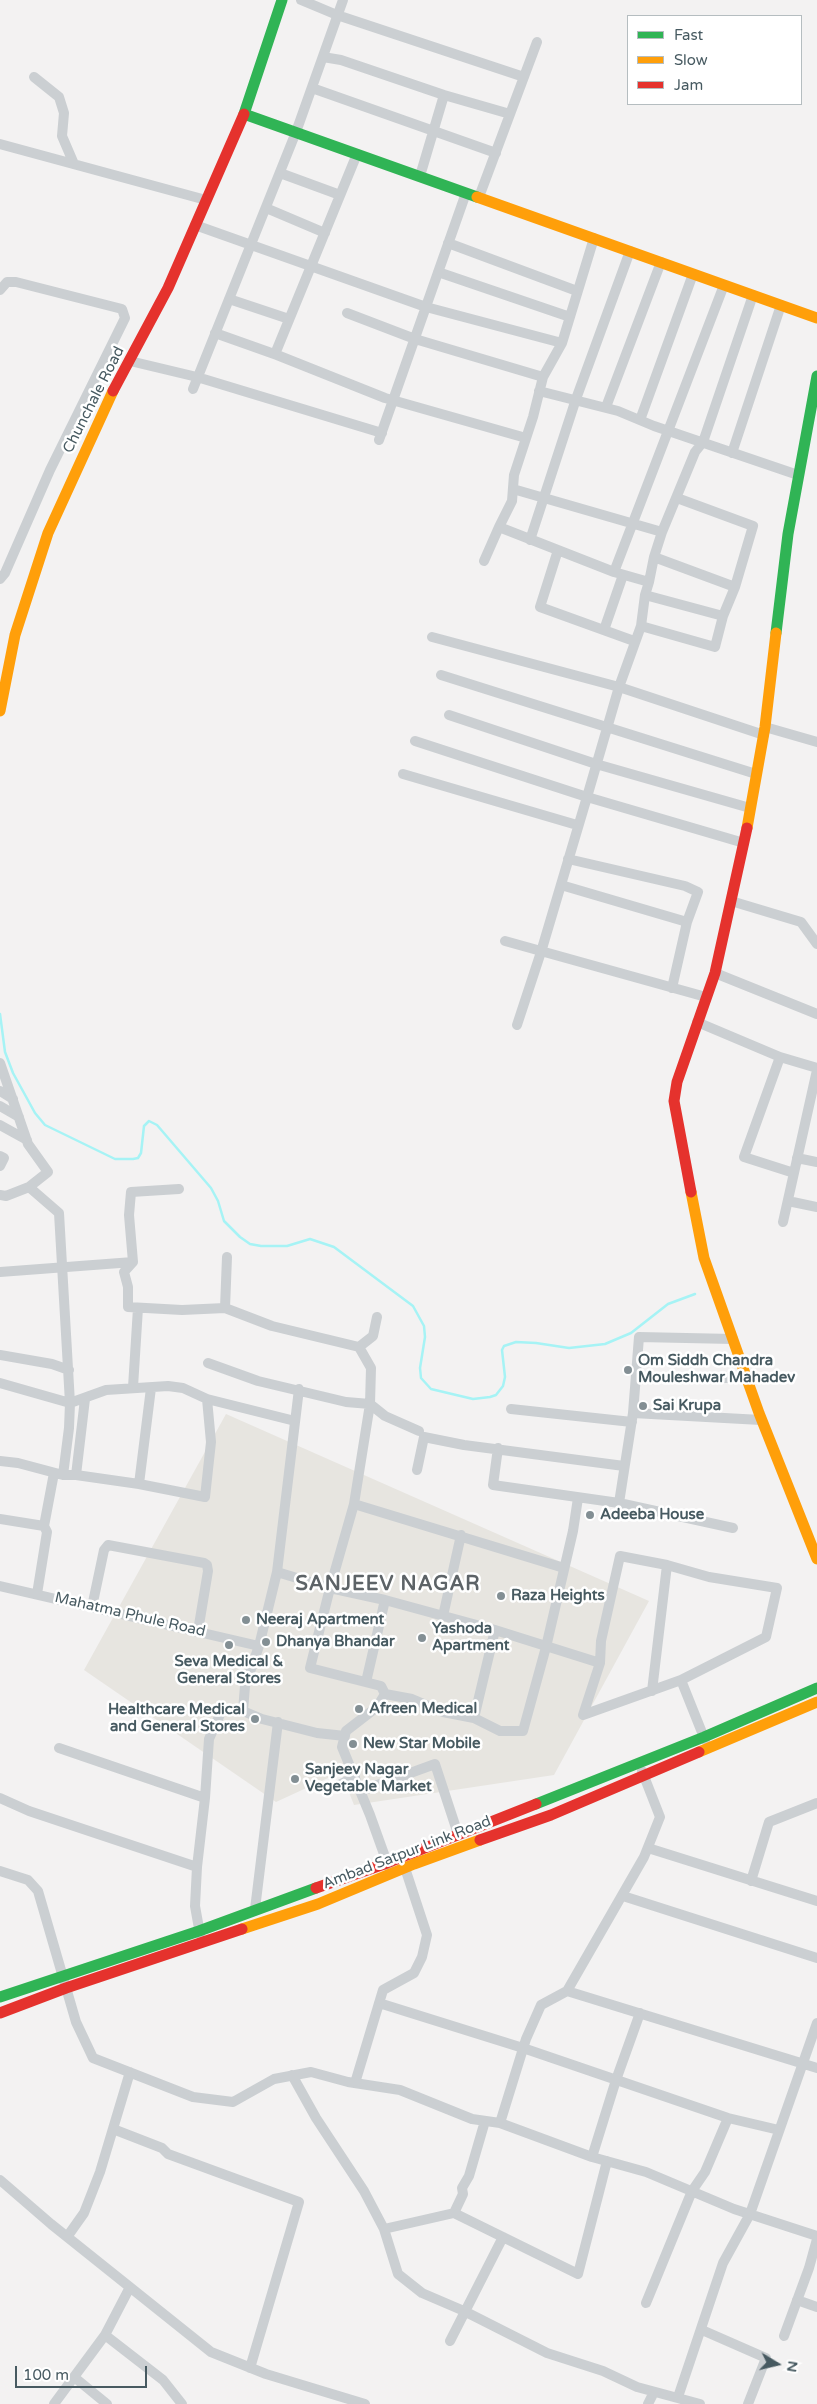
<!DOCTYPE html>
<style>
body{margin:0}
#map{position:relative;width:817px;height:2404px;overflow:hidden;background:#f3f2f2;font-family:"Varela Round",sans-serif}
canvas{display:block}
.legend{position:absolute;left:627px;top:15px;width:175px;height:90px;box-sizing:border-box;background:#fff;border:1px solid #b5bdc0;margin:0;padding:6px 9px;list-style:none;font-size:15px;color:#475a61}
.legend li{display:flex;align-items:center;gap:10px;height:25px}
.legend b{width:25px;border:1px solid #b5bdc0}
.north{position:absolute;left:752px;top:2339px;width:50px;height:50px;-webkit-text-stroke:4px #fff;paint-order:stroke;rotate:99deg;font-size:14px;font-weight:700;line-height:20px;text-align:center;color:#475a61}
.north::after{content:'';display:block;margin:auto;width:18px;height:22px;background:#475a61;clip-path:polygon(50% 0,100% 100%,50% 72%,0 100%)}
.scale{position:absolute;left:15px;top:2366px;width:132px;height:22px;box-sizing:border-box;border:2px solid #475a61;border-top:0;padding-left:6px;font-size:15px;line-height:18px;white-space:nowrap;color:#475a61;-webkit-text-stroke:4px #fff;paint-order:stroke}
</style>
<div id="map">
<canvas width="817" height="2404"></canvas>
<ul class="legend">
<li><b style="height:6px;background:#30b455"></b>Fast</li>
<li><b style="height:6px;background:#ff9f0a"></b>Slow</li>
<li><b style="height:6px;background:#e5322d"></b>Jam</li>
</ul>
<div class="north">N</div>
<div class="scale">100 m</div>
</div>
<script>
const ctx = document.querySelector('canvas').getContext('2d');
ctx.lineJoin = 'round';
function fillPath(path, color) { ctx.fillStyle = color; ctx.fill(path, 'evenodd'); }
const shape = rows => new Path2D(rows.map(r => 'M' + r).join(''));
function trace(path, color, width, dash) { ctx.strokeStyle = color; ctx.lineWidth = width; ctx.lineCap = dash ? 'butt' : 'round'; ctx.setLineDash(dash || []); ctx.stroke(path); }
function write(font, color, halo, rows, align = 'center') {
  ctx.font = font + ' "Varela Round",sans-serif'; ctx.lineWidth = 5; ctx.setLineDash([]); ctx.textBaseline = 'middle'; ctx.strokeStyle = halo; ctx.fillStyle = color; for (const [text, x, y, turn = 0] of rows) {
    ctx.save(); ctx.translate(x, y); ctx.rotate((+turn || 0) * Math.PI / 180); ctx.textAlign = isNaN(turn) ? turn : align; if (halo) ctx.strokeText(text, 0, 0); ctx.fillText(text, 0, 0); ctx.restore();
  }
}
const commercial = shape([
 [226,1414,649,1601,554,1775,354,1805,341,1772,276,1802,84,1670]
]);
const stream = shape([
 [0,1014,5,1052,13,1073,35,1113,45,1125,115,1159,133,1159,138,1158,141,1153,144,1126,149,1121,157,1125,211,1188,218,1201,224,1221,240,1237,250,1244,261,1246,287,1246,310,1239,334,1247,413,1306,424,1326,425,1337,420,1368,421,1378,431,1389,473,1399,490,1397,496,1395,503,1386,505,1377,502,1350,504,1346,516,1342,536,1343,569,1348,605,1344,631,1333,668,1304,695,1294]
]);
const street = shape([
 [301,0,337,15,524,77],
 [323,57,341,60,444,95,510,114],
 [34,77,59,97,64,113,62,136,74,164],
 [312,88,496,153],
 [0,144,206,200],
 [280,173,340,195],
 [420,176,444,95],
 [479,197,537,42],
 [266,208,325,233],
 [195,225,426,307,562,343],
 [594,238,562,343,543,377,533,417,514,475,512,501,499,527,614,572,649,582,645,595,641,626,619,687,587,797,744,843],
 [448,243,577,291],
 [438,272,570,317],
 [0,290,7,282,16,282,122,309,125,318,50,470,5,573,0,579],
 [229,299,289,319],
 [347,313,415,339,543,377],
 [215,333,277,355,385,398,526,438],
 [275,354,357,154],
 [130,361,197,377,382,433],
 [193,389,296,132,343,0],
 [539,391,618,411,654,426,798,475],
 [606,407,661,262],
 [640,420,693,274],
 [379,440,466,193],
 [732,453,781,305],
 [513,489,662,532],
 [530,540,576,399,630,251],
 [558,550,540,607,634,641],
 [654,557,735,587],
 [484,561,499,527],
 [614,572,724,285],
 [649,582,654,557,662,532,695,452,703,442,753,295],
 [645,595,723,616],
 [641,626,715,647,723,616,735,587,753,526,677,498],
 [604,630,623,575],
 [432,637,619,687,764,735],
 [441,675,756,774],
 [449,715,596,764,750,808],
 [765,727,817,742],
 [415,741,587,797,541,952,517,1025],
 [403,774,577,825],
 [568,859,685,886,698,892,687,922,672,988],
 [561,885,687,922],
 [731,901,801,922,817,944],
 [505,941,706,997],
 [715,973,817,1014],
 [697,1022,780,1057,817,1068],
 [780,1057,744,1157,794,1173],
 [0,1063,28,1144,48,1172,29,1187,6,1196,0,1195],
 [0,1091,13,1099],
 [0,1106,19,1117],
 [0,1125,27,1140],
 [0,1156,4,1158,0,1166],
 [797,1158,817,1162],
 [29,1187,59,1213,70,1403,69,1428,63,1475],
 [179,1189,131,1192,129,1215,133,1262,124,1272,128,1287,128,1307,182,1310,225,1308,272,1326,359,1347,371,1368,370,1404,385,1416,419,1431],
 [788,1201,817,1207],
 [783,1222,817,1070],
 [0,1272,133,1262],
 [225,1308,227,1257],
 [359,1347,373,1336,377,1317],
 [0,1355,52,1364,69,1370],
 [208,1363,258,1381,346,1402,370,1404,354,1504],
 [636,1378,746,1378],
 [0,1383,70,1403,106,1390,168,1386,183,1388,207,1399,295,1421],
 [133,1387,138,1308],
 [511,1409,632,1422],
 [633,1413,639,1337,733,1339],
 [498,1448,493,1485,619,1503,633,1413,761,1420],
 [0,1461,18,1463,63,1475,76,1475,139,1484,205,1497,211,1442,207,1399],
 [417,1470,424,1437,464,1445,624,1466],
 [76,1475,85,1399],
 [139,1484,151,1388],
 [619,1503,733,1528],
 [0,1519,44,1526],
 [277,1572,299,1389],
 [0,1586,259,1646],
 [37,1594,47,1532,44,1526,54,1473],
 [92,1607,104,1550,108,1545,204,1563,207,1565,208,1571,198,1631],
 [443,1616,461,1535],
 [681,1680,766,1637,777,1588,709,1577,667,1565,620,1556,601,1641,600,1663,583,1715,681,1680,705,1740],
 [366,1682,385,1600],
 [652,1691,667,1565],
 [385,1694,381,1686,310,1668,330,1588,354,1504,564,1568],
 [243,1711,262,1719,317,1733,345,1736],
 [474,1718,495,1630],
 [59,1748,205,1798],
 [642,1771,660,1817,644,1857,567,1991,541,2005,526,2039,500,2123,592,2157,646,2172,734,2209,817,2236],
 [337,1786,355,1777],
 [361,1791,435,1764,458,1834],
 [0,1798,29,1811,197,1867],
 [648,1848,817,1901],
 [389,1868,370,1815,342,1747,346,1731,377,1707,385,1694,412,1699,443,1712,474,1718,500,1731,523,1731,546,1647,573,1531,578,1498],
 [0,1871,28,1880,38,1891,76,2022,93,2058,193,2097,233,2102,274,2079,311,2072,348,2082,400,2090,472,2119,500,2123],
 [751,1881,769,1822,817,1803],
 [623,1896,817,1958],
 [255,1909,278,1722],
 [200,1934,195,1906,197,1867,205,1798,209,1739,222,1710,243,1711,245,1686,259,1646,277,1572,330,1588,385,1600,495,1630,600,1663],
 [567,1991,817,2068],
 [379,2003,523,2048,728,2118,779,2130],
 [292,2075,316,2118,364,2191,384,2229,398,2274,422,2293,464,2311,547,2353,603,2371,637,2387,700,2404],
 [355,2083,383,1990,414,1973,422,1957,427,1935,405,1868],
 [113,2129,162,2148,168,2154,299,2202,250,2368],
 [592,2157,616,2080,640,2013],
 [0,2180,51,2224,211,2352,266,2374,365,2404],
 [454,2213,463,2194,462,2188,469,2176,485,2121],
 [384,2229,454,2213,578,2274,607,2161],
 [67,2237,84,2213,100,2172,130,2072],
 [797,2300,817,2307],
 [646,2303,692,2191,705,2172,728,2118],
 [702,2330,766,2358,748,2404],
 [105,2335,163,2380,182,2404],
 [784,2336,809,2268,817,2239],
 [450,2341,503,2237],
 [74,2377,107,2404],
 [678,2397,723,2263,750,2214,817,2023],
 [54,2404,105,2335,130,2287],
 [648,2404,654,2392]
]);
const fast = shape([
 [282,0,244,114,477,197],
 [776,633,788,534,817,376],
 [536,1804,704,1737,817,1688],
 [0,1997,199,1931,316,1888]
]);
const slow = shape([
 [477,197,817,318],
 [0,711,15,635,48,533,113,391],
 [747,828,765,727,776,633],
 [691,1192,704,1258,759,1413,817,1559],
 [699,1752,817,1702],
 [242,1929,318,1904,414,1864,480,1840]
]);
const jam = shape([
 [113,391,168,288,244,114],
 [691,1192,674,1101,677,1082,715,973,747,828],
 [480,1840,551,1815,699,1752],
 [316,1888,387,1863,536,1804],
 [0,2013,66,1988,242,1929]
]);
const markers = [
 [628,1370,5,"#838f94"],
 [643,1406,5,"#838f94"],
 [590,1515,5,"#838f94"],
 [501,1596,5,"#838f94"],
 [246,1620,5,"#838f94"],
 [422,1638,5,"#838f94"],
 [266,1642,5,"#838f94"],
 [229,1645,5,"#838f94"],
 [359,1709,5,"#838f94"],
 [255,1719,5,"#838f94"],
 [353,1744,5,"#838f94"],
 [295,1779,5,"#838f94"]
];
const streetNames = [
 ["Chunchale Road",94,400,-63],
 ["Mahatma Phule Road",130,1615,13],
 ["Ambad Satpur Link Road",407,1853,-21]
];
const poiNames = [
 ["Om Siddh Chandra",638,1361],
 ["Mouleshwar Mahadev",638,1378],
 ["Sai Krupa",653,1406],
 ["Adeeba House",600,1515],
 ["Raza Heights",511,1596],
 ["Neeraj Apartment",256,1620],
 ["Yashoda",432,1629],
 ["Apartment",432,1646],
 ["Dhanya Bhandar",276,1642],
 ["Seva Medical &",229,1662,"center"],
 ["General Stores",229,1679,"center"],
 ["Afreen Medical",369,1709],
 ["Healthcare Medical",245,1710,"right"],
 ["and General Stores",245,1727,"right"],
 ["New Star Mobile",363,1744],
 ["Sanjeev Nagar",305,1770],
 ["Vegetable Market",305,1787]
];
const districtNames = [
 ["SANJEEV NAGAR",388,1585]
];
fillPath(commercial, '#e7e5e0');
trace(stream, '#a6f3f5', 2.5);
trace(street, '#cbcfd2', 10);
trace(fast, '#30b455', 11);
trace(slow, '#ff9f0a', 11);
trace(jam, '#e5322d', 11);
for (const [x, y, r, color] of markers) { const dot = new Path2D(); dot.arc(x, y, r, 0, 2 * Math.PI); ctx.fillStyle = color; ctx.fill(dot); trace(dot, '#fff', 2); }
write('15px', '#475a61', '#fff', streetNames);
write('bold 15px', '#475a61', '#fff', poiNames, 'left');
ctx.letterSpacing = '1px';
write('bold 20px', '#5d6367', '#fff', districtNames);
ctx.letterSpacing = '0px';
</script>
